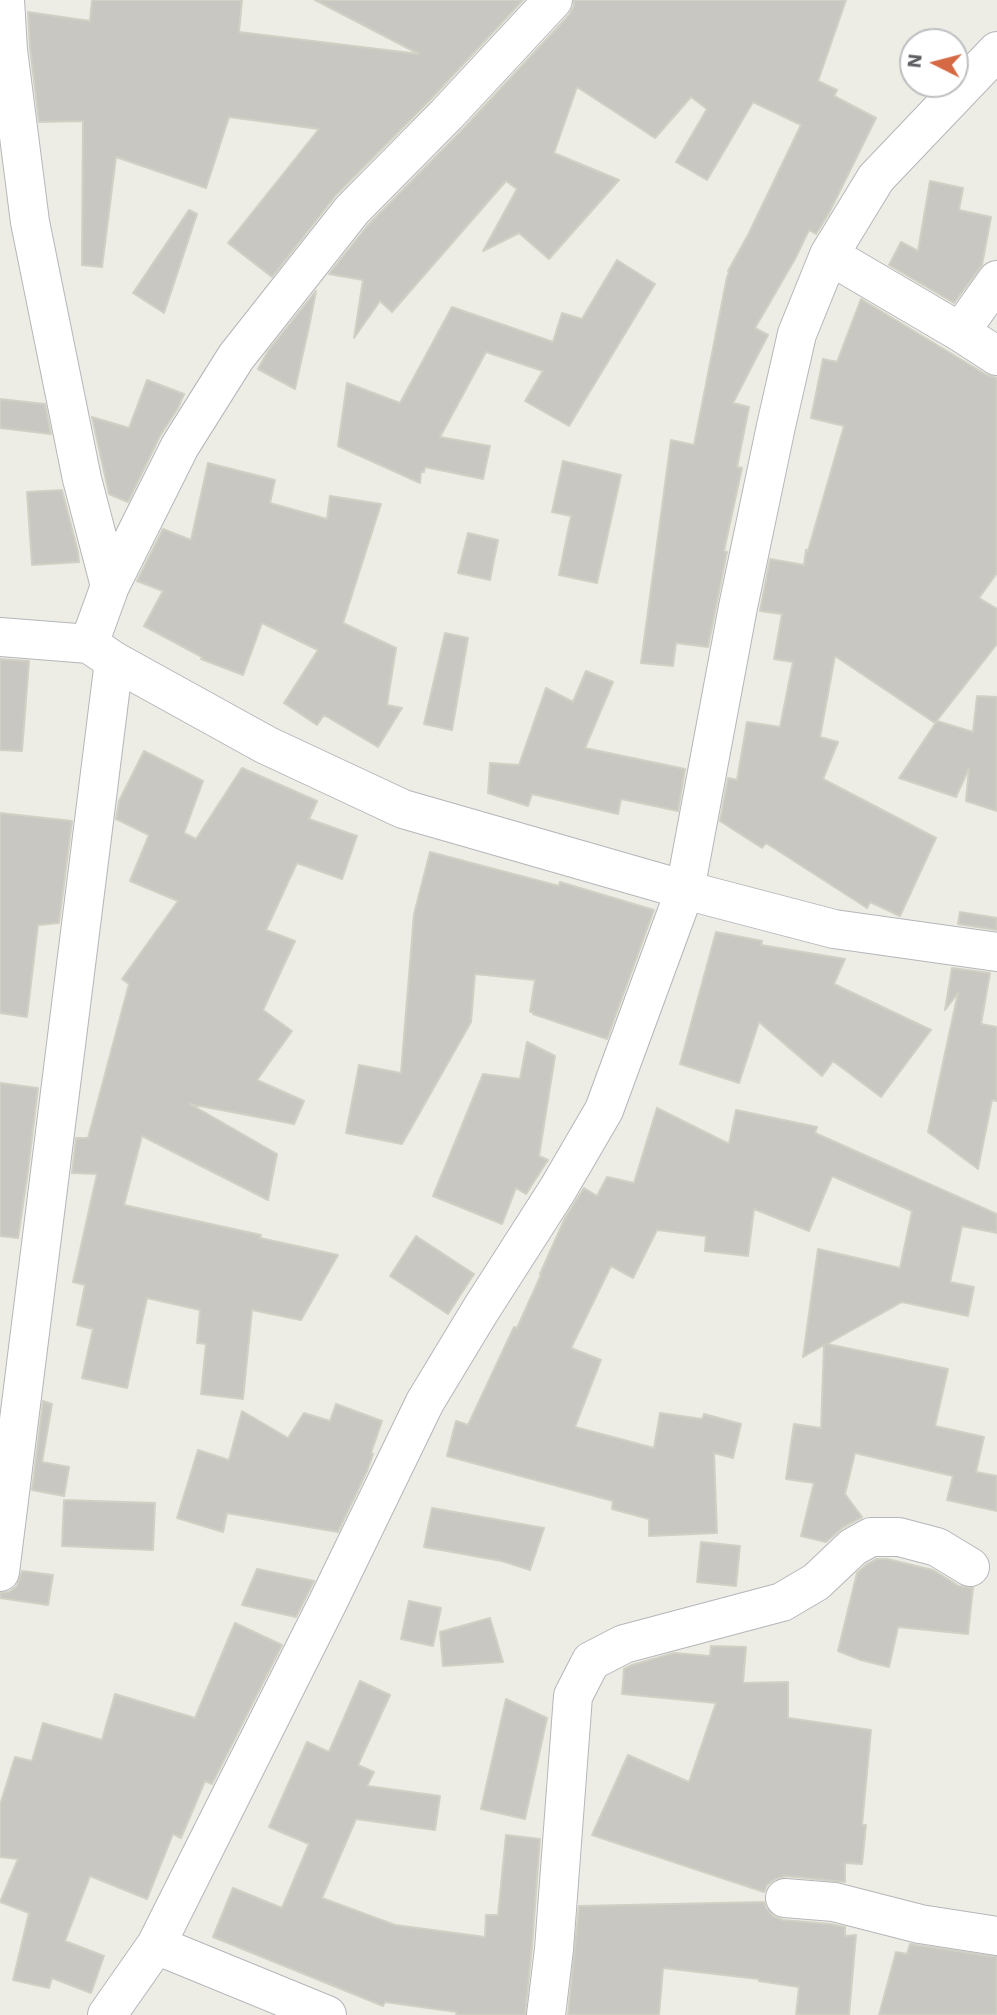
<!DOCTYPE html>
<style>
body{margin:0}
#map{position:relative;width:997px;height:2015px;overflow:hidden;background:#edede5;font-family:"Work Sans",sans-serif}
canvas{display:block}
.north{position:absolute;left:899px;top:28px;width:70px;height:70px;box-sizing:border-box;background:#fff;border:2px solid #bebfc1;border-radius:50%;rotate:276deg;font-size:19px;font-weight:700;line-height:28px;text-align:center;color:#5d5f63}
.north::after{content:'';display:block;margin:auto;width:24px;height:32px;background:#d46944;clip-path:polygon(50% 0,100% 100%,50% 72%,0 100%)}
</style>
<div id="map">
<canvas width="997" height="2015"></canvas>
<div class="north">N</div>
</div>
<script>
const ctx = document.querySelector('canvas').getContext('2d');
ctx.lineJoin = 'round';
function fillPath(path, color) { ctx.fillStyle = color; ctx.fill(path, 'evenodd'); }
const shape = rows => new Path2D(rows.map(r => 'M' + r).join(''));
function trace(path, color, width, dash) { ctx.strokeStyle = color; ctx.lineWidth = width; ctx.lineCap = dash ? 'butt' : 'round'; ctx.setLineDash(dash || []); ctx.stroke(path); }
const building = shape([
 [92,0,242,0,239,32,419,54,315,0,523,0,431,99,336,195,272,277,228,243,319,129,229,117,206,188,116,157,102,267,82,265,83,121,39,122,30,48,28,12,90,21,92,0],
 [574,0,846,0,818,81,837,90,834,96,876,118,829,213,816,234,809,230,795,259,755,328,768,335,733,403,749,407,737,467,742,468,724,551,727,552,708,647,676,643,673,666,641,663,671,440,694,445,727,277,729,272,728,271,748,235,801,125,753,102,707,180,676,162,707,109,691,97,655,138,577,87,554,153,619,180,549,259,519,233,483,251,517,189,506,181,392,312,380,301,354,338,363,280,329,274,368,225,463,129,569,15,574,6,574,0],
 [930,181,963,188,959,210,991,217,982,265,954,303,889,265,901,242,918,251,930,181],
 [189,210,197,214,164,313,133,293,189,210],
 [617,260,655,284,569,426,525,401,543,371,486,352,440,437,490,446,483,479,425,467,424,472,421,472,420,483,338,446,347,383,400,403,452,307,553,342,562,313,582,319,617,260],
 [316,291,310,322,295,389,258,369,268,351,316,291],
 [861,299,985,374,997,378,997,573,979,598,997,609,997,644,935,723,835,656,820,737,838,742,823,779,936,838,900,916,870,902,867,908,766,843,762,848,720,821,728,778,737,780,747,722,780,727,793,662,774,659,782,614,760,611,770,559,804,565,806,550,808,551,844,426,811,418,823,359,837,362,861,299],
 [147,380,184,394,178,408,160,436,128,502,109,494,92,417,129,428,147,380],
 [0,399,45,404,51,434,0,428,0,399],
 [563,461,621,475,597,583,559,575,571,516,552,512,563,461],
 [208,463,275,480,270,503,327,519,330,496,381,504,343,623,396,648,387,705,402,708,378,747,324,715,317,725,284,703,318,650,262,623,243,675,201,659,202,657,144,626,163,591,137,581,163,529,191,540,208,463],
 [62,490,78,552,79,562,32,565,27,492,62,490],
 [468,533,498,540,490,580,458,573,468,533],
 [445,633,468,638,452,730,424,724,445,633],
 [0,659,29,661,22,751,0,750,0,659],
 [586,671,613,682,585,748,685,769,678,811,621,799,618,814,532,794,528,806,488,793,490,763,519,765,546,688,573,702,586,671],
 [977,696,997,697,997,811,966,801,969,768,956,797,899,778,937,721,973,732,977,696],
 [144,751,203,781,184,833,196,839,242,768,317,801,309,819,357,836,342,879,297,863,266,930,295,941,263,1010,292,1031,257,1080,304,1101,294,1124,190,1104,277,1154,268,1200,142,1136,124,1205,261,1235,260,1238,338,1255,301,1320,252,1310,243,1399,201,1394,206,1344,197,1343,200,1310,147,1298,127,1388,82,1378,93,1329,77,1325,85,1285,73,1282,97,1174,72,1173,76,1138,88,1138,129,984,122,979,178,901,130,881,149,835,116,819,119,801,144,751],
 [0,813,72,821,59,923,38,925,27,1017,0,1013,0,813],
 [430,852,559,886,560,882,654,910,607,1039,533,1014,533,1012,530,1012,535,980,475,974,471,1022,402,1144,346,1133,359,1065,401,1073,414,914,430,852],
 [960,912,997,918,997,930,958,924,960,912],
 [716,932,762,941,761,945,845,959,834,984,931,1030,881,1097,833,1061,822,1076,759,1022,739,1083,680,1064,716,932],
 [952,968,990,973,981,1024,997,1027,997,1101,992,1100,978,1169,928,1132,958,993,945,1010,952,968],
 [527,1042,555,1056,539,1156,548,1160,526,1194,516,1188,502,1224,433,1196,483,1074,520,1079,527,1042],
 [0,1083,38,1088,28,1171,18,1238,0,1236,0,1083],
 [657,1108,729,1144,736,1110,817,1127,815,1133,997,1214,997,1233,962,1226,950,1282,974,1287,968,1316,902,1302,827,1344,948,1369,935,1426,984,1437,976,1472,997,1476,997,1511,947,1500,953,1476,855,1453,845,1494,862,1517,842,1528,826,1542,801,1536,814,1483,786,1479,794,1424,821,1428,824,1345,803,1357,818,1249,900,1268,912,1211,832,1176,809,1231,754,1209,748,1256,705,1251,706,1236,657,1230,633,1278,611,1266,571,1348,601,1360,575,1427,654,1448,660,1413,702,1419,704,1414,741,1424,733,1458,714,1453,717,1533,649,1536,649,1519,612,1509,613,1501,447,1456,456,1421,468,1425,514,1327,517,1328,541,1275,540,1274,565,1218,584,1188,597,1196,607,1177,634,1183,657,1108],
 [416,1236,474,1274,448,1314,390,1276,416,1236],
 [43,1401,52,1404,42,1462,69,1467,64,1496,32,1490,43,1401],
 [336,1404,382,1421,371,1453,373,1454,367,1471,338,1532,227,1513,223,1532,177,1518,198,1450,229,1460,242,1411,288,1438,304,1413,330,1421,336,1404],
 [64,1500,155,1503,153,1550,62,1546,64,1500],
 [432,1508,544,1528,530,1570,502,1561,424,1547,432,1508],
 [701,1542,740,1546,736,1586,697,1582,701,1542],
 [877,1559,887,1559,933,1570,959,1586,973,1588,968,1634,898,1627,889,1667,861,1660,838,1651,857,1573,866,1565,877,1559],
 [257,1569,314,1581,296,1617,242,1605,257,1569],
 [22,1571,53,1575,48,1605,0,1598,0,1593,9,1592,17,1586,22,1571],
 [409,1601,441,1608,433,1646,401,1639,409,1601],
 [490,1618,503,1662,443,1666,440,1632,490,1618],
 [235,1623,282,1645,212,1784,205,1781,181,1838,173,1834,147,1899,90,1876,65,1941,104,1956,91,1993,52,1978,49,1988,13,1980,29,1913,0,1902,18,1859,0,1857,0,1805,15,1757,32,1761,43,1723,102,1740,115,1694,195,1718,235,1623],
 [711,1646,746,1647,743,1683,788,1682,788,1718,871,1730,862,1825,866,1825,862,1864,845,1863,845,1882,786,1876,775,1879,767,1885,764,1892,592,1835,628,1755,689,1782,716,1703,622,1694,624,1669,632,1665,674,1653,710,1656,711,1646],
 [360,1681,390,1695,358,1765,374,1772,367,1786,440,1796,435,1830,356,1819,322,1898,395,1925,485,1937,486,1915,498,1915,506,1835,540,1839,532,1947,525,2015,456,2015,457,2012,385,2002,383,2006,213,1937,233,1888,282,1908,309,1844,269,1827,307,1742,329,1752,360,1681],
 [506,1699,547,1718,525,1819,481,1809,506,1699],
 [764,1902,766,1908,773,1916,783,1920,830,1924,845,1927,845,1936,856,1935,849,2015,796,2015,799,1987,759,1981,759,1979,663,1968,659,2015,568,2015,579,1906,764,1902],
 [910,1944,997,1957,997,2015,879,2015,896,1952,907,1954,910,1944]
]);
const minor = shape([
 [5,0,8,50,30,222,82,479,110,586,89,644],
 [829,255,960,332,997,356],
 [960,332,997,280],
 [110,586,180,446,236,357,352,210,447,114,553,0],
 [0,637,89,644,114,661,266,745,403,809,685,890,834,929,997,952],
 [0,1572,114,661],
 [785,1898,834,1902,920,1924,997,1936],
 [156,1945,327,2015],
 [107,2015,156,1945,328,1602,425,1402,480,1311,558,1189,604,1110,685,890,738,607,776,426,797,334,829,255,876,178,997,51],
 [546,2015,554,1949,573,1696,591,1661,624,1644,782,1602,816,1582,853,1547,871,1537,899,1537,937,1547,970,1567]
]);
fillPath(building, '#c9c7c1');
trace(building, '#d1d0c4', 2);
trace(minor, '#b5b6ba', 40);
trace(minor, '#fff', 38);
</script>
